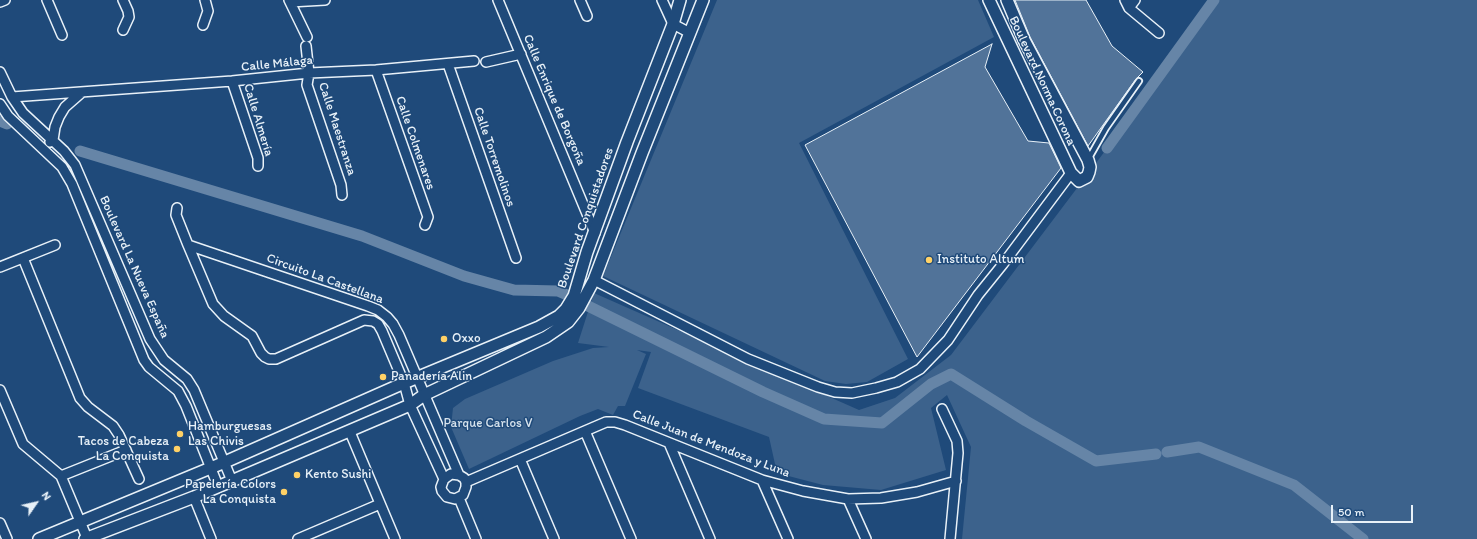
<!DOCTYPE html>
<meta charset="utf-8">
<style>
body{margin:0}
#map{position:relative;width:1477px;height:539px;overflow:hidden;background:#1f4a7a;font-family:Itim,sans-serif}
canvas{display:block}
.north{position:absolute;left:16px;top:483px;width:40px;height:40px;-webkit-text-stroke:3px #1f4a7a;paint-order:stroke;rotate:56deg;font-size:11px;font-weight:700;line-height:16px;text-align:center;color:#e8f1f8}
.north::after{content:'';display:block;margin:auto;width:14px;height:18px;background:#e8f1f8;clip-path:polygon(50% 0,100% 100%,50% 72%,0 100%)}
.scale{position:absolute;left:1331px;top:505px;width:82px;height:18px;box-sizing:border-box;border:2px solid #e8f1f8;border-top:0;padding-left:5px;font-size:12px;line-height:14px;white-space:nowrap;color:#e8f1f8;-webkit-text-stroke:3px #1f4a7a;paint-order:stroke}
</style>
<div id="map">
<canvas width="1477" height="539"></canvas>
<div class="north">N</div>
<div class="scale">50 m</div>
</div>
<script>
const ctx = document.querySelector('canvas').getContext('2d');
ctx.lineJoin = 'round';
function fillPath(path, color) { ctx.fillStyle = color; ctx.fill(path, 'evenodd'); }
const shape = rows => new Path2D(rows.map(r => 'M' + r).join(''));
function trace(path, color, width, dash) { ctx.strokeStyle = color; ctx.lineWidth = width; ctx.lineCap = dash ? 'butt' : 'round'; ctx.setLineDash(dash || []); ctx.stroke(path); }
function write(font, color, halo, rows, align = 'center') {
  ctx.font = font + ' Itim,sans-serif'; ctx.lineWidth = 3; ctx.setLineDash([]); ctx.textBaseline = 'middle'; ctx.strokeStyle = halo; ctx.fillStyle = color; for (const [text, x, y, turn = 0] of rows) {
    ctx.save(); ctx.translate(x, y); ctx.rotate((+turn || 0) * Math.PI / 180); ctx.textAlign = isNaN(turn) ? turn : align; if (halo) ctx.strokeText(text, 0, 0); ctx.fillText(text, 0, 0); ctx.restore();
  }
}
const green = shape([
 [717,0,978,0,994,37,799,143,908,359,867,382,846,384,825,381,603,276],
 [1219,0,1477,0,1477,539,962,539,971,447,947,395,931,408,946,470,881,490,823,485,777,473,769,437,638,388,651,352,637,350,646,354,625,406,618,406,613,415,598,409,580,416,469,469,451,427,453,408,465,399,553,361,593,348,609,347,578,343,594,293,859,410,895,398,951,355]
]);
const canal = shape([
 [0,121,7,124],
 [1107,148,1214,0],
 [80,151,362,236,464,276,514,290,558,291,567,295],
 [588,306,763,392,824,419,882,423,931,384,951,374,1026,421,1096,461,1156,454],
 [1167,452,1199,447,1294,485,1363,539]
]);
const building = shape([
 [1015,0,1086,0,1112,46,1143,72,1136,79,1088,146,1030,37,1015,0],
 [992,44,985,67,1028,141,1049,143,1061,168,917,357,805,145,992,44]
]);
const service = shape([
 [1089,158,1106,128,1139,81]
]);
const minor = shape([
 [47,0,62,35],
 [123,0,128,11,129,17,123,30],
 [289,0,307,37],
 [498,0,595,233],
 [580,0,587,16],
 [662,0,673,24,690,33],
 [1125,0,1129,8,1159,33],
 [0,2,5,0],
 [290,2,325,0],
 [1129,8,1135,0],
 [203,25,208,11,205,0],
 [306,46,309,73,307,85,341,185,342,195],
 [486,62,521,54],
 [448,64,516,258],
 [376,70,428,217,425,225],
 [0,72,12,97,23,113,64,151,75,165,150,339,164,360,187,379,194,390,232,481],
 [232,81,258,158,258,166],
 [12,97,232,81,309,73,376,70,474,61],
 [0,104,8,116,62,167,72,184,144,360,149,367,178,391,186,406,218,486],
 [50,142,53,140,55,127,59,117,65,107,81,93],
 [177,208,176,215,188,245],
 [23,258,80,398,88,407,113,426,119,435,139,479],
 [0,267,55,245],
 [594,280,748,359,818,387,835,392,852,393,876,388,897,382,920,369,948,340,978,295,1003,264,1071,173],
 [0,390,23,444,61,476,87,538],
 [942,409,957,441,958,453,950,539],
 [585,431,631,539],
 [350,432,395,539],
 [669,443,710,539],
 [520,459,554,539],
 [61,476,126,450],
 [444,479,410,405,404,383,382,331,378,324,373,321,364,320,276,359,269,359,265,357,261,353,252,336,224,316,213,304,188,245,368,306,378,310,387,317,393,324,399,335,459,475,464,478,466,482,466,487,463,495,455,499,447,497,442,491,441,487,444,479,451,474,459,475],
 [762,480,788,539],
 [466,482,606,422,615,422,625,425,762,480,803,491,848,499,881,498,917,492,956,481],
 [194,497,211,539],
 [459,498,476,539],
 [848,499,866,539],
 [0,523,7,539],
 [298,539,380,504]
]);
const tertiary = shape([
 [989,0,1071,173,1079,181,1087,177,1089,172,1090,167,1088,160,1024,40,1007,0],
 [39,539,225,462,404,383,539,327,559,316,566,309,574,296,587,252,627,142,673,24,680,0],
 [85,539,194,497,410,405,424,395,546,337,568,322,579,308,594,280,642,153,703,0]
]);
const markers = [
 [929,260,4,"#ffd166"],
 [444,339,4,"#ffd166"],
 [383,377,4,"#ffd166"],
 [180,434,4,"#ffd166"],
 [177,449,4,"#ffd166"],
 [297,475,4,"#ffd166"],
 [284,492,4,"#ffd166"]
];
const streetNames = [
 ["Calle Málaga",277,64,-6],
 ["Boulevard Norma Corona",1042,81,65],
 ["Calle Enrique de Borgoña",554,100,67],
 ["Calle Almería",258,120,73],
 ["Calle Maestranza",337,129,72],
 ["Calle Colmenares",415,143,71],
 ["Calle Torremolinos",494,157,71],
 ["Boulevard Conquistadores",586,218,-71],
 ["Boulevard La Nueva España",134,267,66],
 ["Circuito La Castellana",325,279,20],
 ["Calle Juan de Mendoza y Luna",711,444,21]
];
const poiNames = [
 ["Instituto Altum",937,260],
 ["Oxxo",452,339],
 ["Panadería Alin",391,377],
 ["Hamburguesas",188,427],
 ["Las Chivis",188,442],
 ["Tacos de Cabeza",169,442,"right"],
 ["La Conquista",169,457,"right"],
 ["Kento Sushi",305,475],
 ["Papelería Colors",276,485,"right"],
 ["La Conquista",276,500,"right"]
];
const parkNames = [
 ["Parque Carlos V",488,424]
];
fillPath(green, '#3c628c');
trace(canal, '#6685a7', 11);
fillPath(building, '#517399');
trace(building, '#e8f1f8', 1);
trace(service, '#e8f1f8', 8);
trace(minor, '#e8f1f8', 12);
trace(tertiary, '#e8f1f8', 14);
trace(service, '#1f4a7a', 4.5);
trace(minor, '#1f4a7a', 9);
trace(tertiary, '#1f4a7a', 11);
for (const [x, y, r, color] of markers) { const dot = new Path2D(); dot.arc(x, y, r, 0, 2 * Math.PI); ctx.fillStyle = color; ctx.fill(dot); trace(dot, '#1f4a7a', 1.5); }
write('13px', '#e8f1f8', '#1f4a7a', streetNames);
write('13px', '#e8f1f8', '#1f4a7a', poiNames, 'left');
write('13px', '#d7e3ed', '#1f4a7a', parkNames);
</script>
